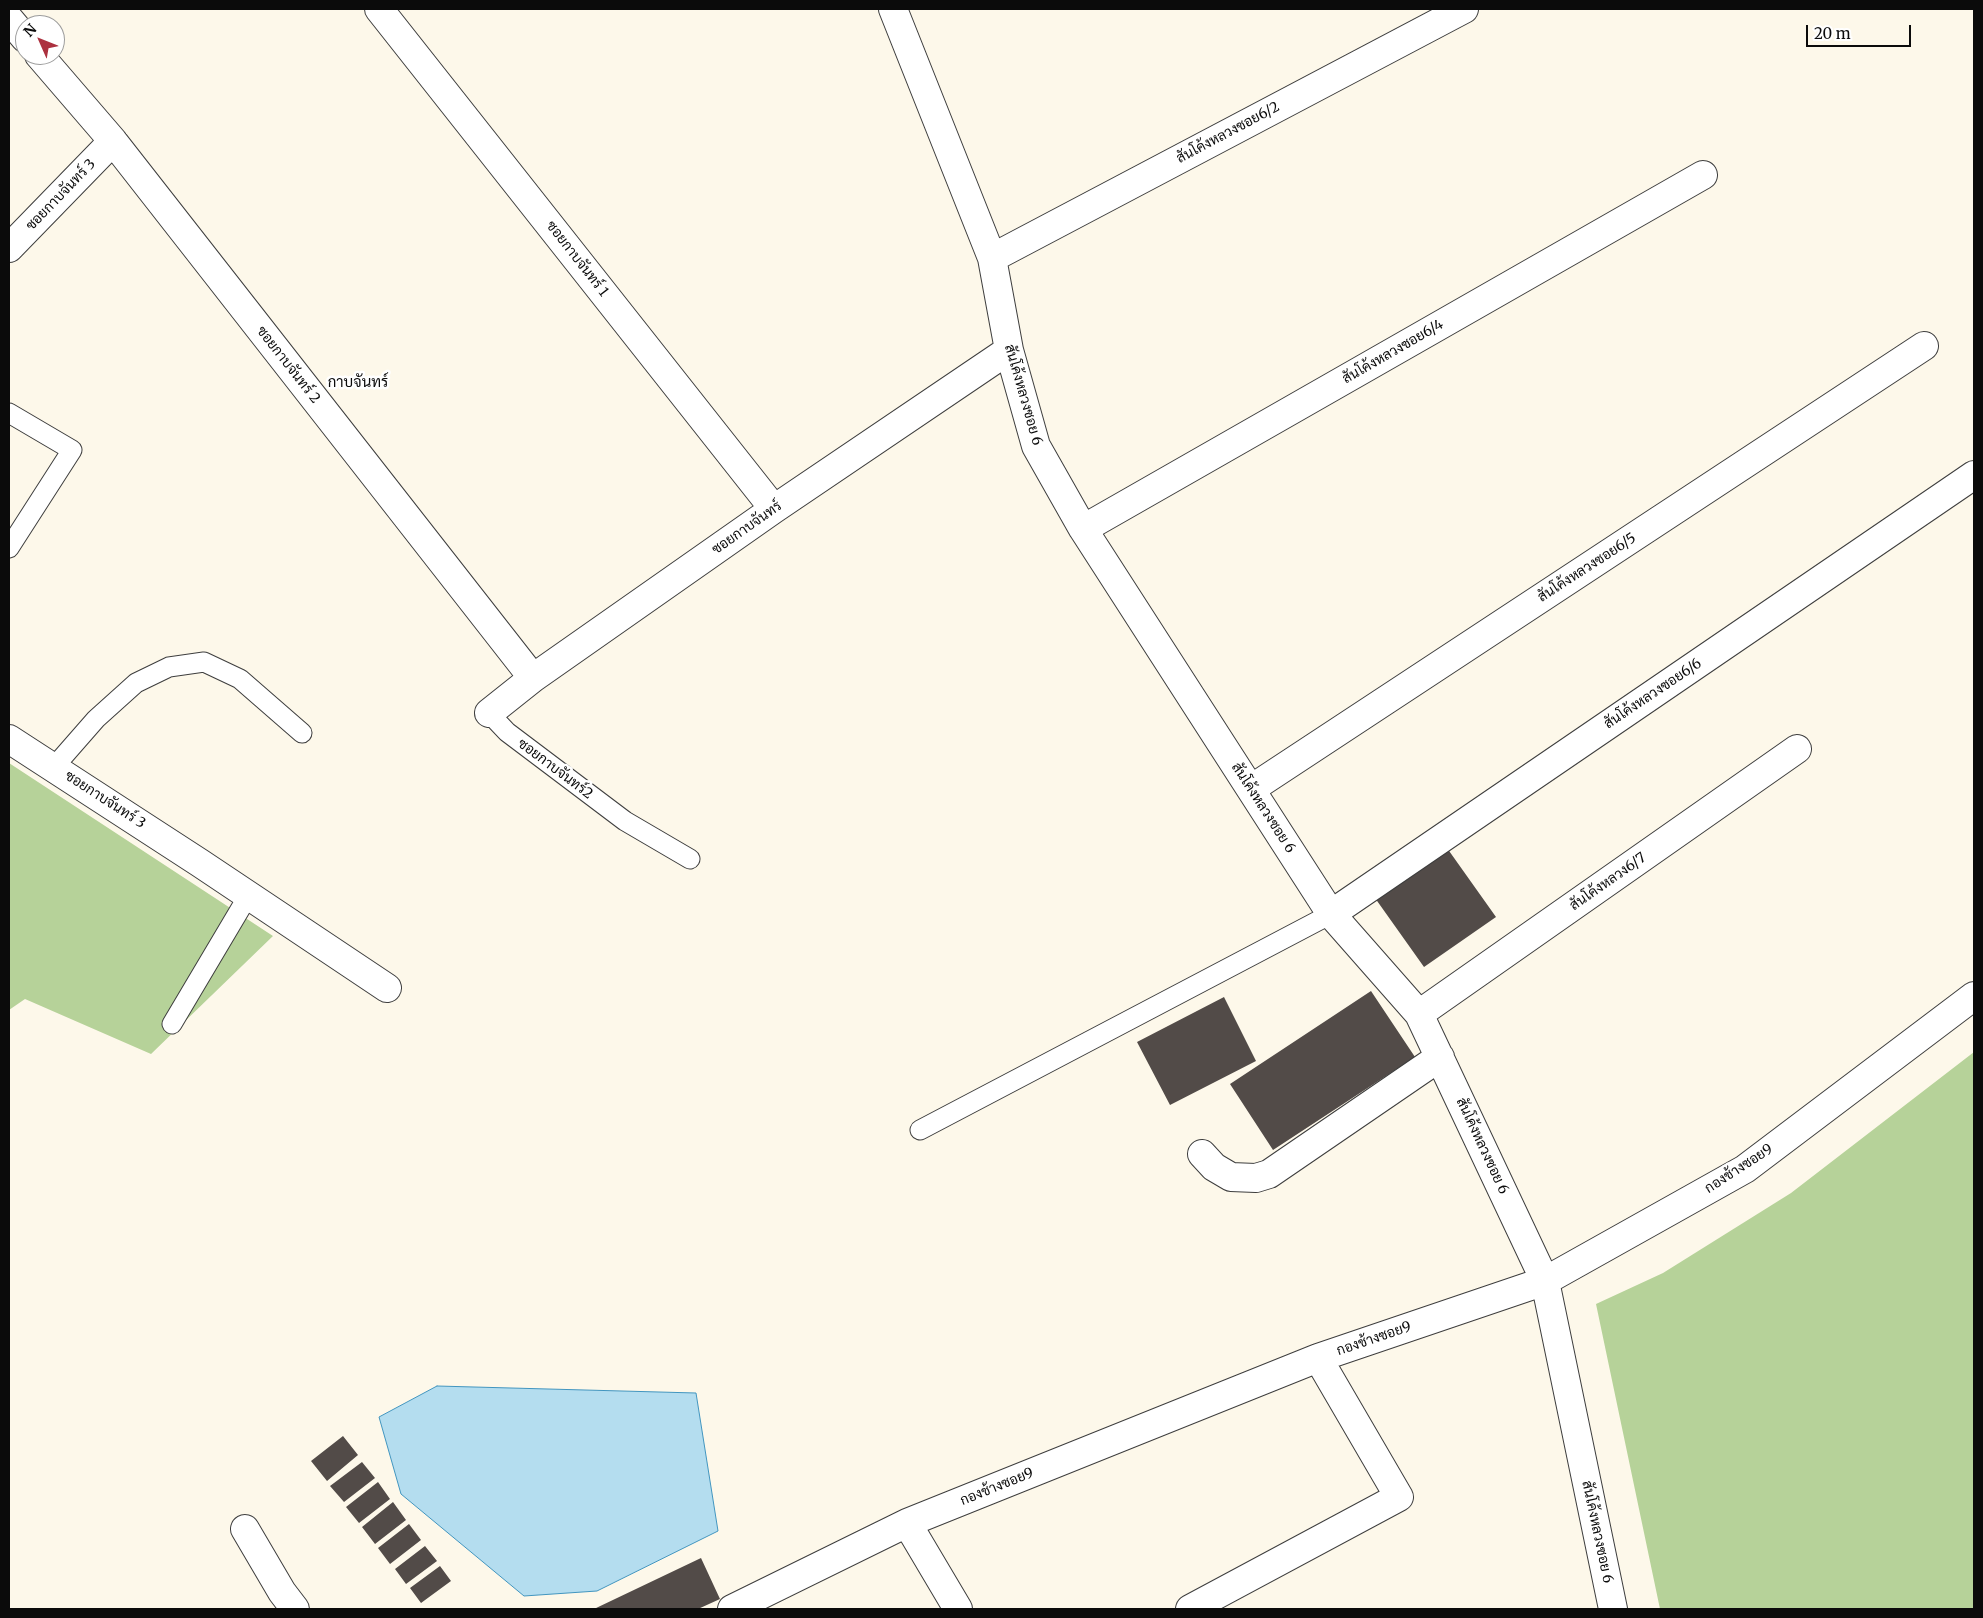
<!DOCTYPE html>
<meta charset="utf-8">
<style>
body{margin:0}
#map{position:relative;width:1983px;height:1618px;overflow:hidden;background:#fdf8ea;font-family:Merriweather,serif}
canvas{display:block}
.frame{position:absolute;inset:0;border:10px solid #0b0b0b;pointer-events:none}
.north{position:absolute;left:15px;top:15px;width:50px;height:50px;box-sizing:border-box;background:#fff;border:1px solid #9d9d9d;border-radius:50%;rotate:314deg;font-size:14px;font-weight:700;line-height:20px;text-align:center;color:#0b0b0b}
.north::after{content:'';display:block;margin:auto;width:18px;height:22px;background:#ac313f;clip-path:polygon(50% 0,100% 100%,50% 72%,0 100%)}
.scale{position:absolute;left:1806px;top:25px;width:105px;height:22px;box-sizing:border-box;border:2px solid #0b0b0b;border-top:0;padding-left:6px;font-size:15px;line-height:18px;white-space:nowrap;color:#0b0b0b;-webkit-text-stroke:4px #fff;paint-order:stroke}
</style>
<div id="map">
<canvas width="1983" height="1618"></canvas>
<div class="frame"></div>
<div class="north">N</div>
<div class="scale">20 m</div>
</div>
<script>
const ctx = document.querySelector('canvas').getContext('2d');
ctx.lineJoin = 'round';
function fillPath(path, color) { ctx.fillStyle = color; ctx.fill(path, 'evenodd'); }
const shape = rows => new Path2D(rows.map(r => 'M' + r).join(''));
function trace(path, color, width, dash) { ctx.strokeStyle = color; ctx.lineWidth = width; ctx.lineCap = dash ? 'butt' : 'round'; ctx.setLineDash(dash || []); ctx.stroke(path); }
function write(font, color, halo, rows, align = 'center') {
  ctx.font = font + ' Merriweather,Sarabun,serif'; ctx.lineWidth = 5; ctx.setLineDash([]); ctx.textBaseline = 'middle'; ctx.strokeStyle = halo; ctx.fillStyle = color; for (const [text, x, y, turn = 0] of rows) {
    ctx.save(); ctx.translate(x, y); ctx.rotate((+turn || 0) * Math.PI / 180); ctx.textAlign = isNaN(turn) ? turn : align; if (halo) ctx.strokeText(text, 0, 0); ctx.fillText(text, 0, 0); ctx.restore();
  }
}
const forest = shape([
 [9,763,273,936,151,1054,25,999,9,1010],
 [1974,1052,1974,1609,1660,1609,1596,1304,1663,1273,1791,1193]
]);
const water = shape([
 [437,1386,696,1393,718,1531,597,1591,524,1596,401,1494,379,1417,437,1386]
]);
const building = shape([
 [1447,848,1496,917,1424,967,1375,898],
 [1371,991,1415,1057,1273,1150,1230,1084],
 [1224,997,1256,1061,1170,1105,1137,1042],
 [343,1436,358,1455,327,1481,311,1461],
 [362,1462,375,1478,344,1502,330,1486],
 [378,1482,390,1499,359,1523,346,1507],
 [393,1502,406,1520,375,1544,362,1527],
 [409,1524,421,1540,390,1564,378,1548],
 [425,1546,437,1561,406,1584,395,1569],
 [701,1558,720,1599,698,1609,594,1609],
 [440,1566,451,1581,421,1603,410,1588]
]);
const lane = shape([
 [9,413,72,450,9,548],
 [489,713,507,732,625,821,690,859],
 [54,767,96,719,136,683,169,667,204,662,240,679,302,733],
 [172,1024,248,896],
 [920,1130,1331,914]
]);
const street = shape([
 [379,9,774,509],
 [893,9,992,258,1009,350,1036,446,1083,529,1331,914,1419,1014,1545,1281,1613,1609],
 [9,19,25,38],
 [39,55,113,141,533,678],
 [9,248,113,141],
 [992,258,1464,9],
 [1083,529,1703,175],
 [489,713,533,678,774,509,1009,350],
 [9,739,200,863,387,988],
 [1251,789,1924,346],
 [1331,914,1974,475],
 [1419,1014,1797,749],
 [1202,1154,1214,1167,1231,1177,1256,1178,1269,1174,1440,1057],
 [907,1523,958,1609],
 [245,1529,282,1592,295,1609],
 [732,1609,907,1523,1318,1358,1545,1281,1745,1169,1974,996],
 [1190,1609,1399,1497,1318,1358]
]);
const streetNames = [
 ["สันโค้งหลวงซอย6/2",1228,133,-28],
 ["ซอยกาบจันทร์ 3",61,195,-46],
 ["ซอยกาบจันทร์ 1",577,259,52],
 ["สันโค้งหลวงซอย6/4",1393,352,-30],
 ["ซอยกาบจันทร์ 2",288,365,52],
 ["สันโค้งหลวงซอย 6",1023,395,74],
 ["ซอยกาบจันทร์",747,528,-35],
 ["สันโค้งหลวงซอย6/5",1587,568,-33],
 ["สันโค้งหลวงซอย6/6",1653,694,-34],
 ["ซอยกาบจันทร์2",555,769,37],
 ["ซอยกาบจันทร์ 3",105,800,33],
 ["สันโค้งหลวงซอย 6",1263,808,57],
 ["สันโค้งหลวง6/7",1608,882,-35],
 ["สันโค้งหลวงซอย 6",1482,1146,65],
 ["กองช้างซอย9",1739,1169,-33],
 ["กองช้างซอย9",1374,1339,-19],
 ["กองช้างซอย9",997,1487,-22],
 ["สันโค้งหลวงซอย 6",1597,1532,78]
];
const neighbourhoodNames = [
 ["กาบจันทร์",358,383]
];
fillPath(forest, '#b6d299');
fillPath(water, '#b4ddef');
trace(water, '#4295bf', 1);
fillPath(building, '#524b48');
trace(lane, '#3e3e3e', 21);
trace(street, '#3e3e3e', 30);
trace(lane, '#fff', 19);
trace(street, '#fff', 28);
write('14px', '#0b0b0b', '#fff', streetNames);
write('15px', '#0b0b0b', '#fff', neighbourhoodNames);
</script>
